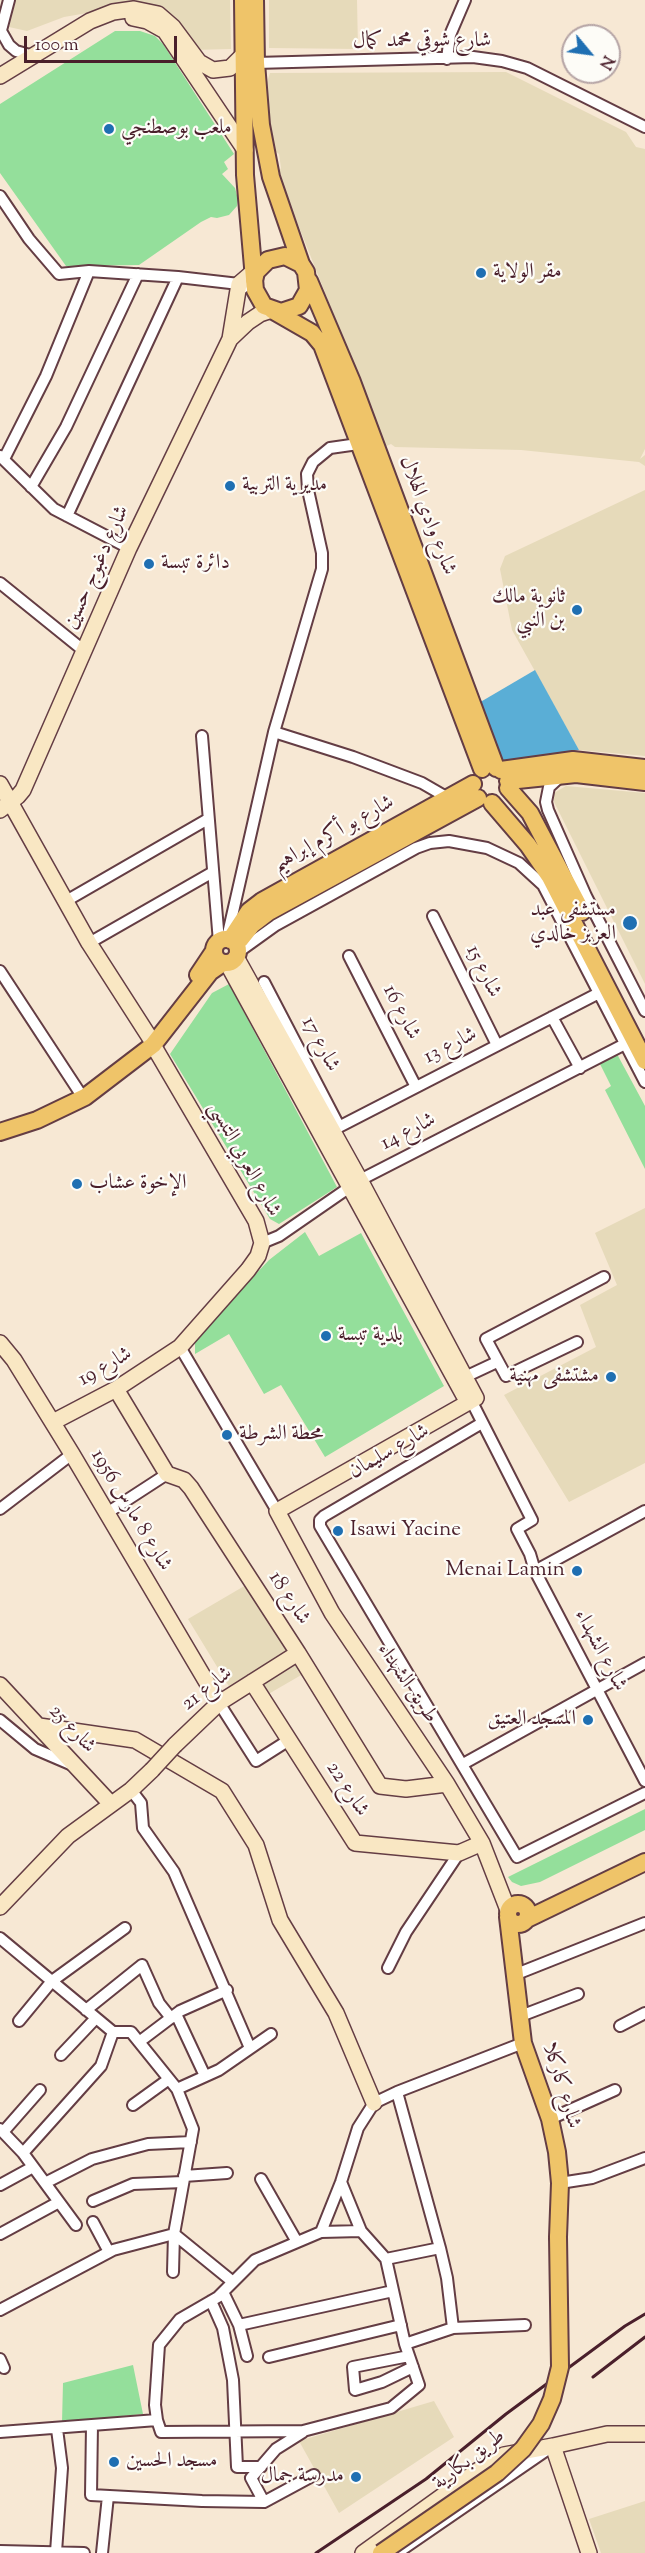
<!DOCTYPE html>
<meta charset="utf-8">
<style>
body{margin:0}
#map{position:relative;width:645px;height:2553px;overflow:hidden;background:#f7e8d4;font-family:"Sorts Mill Goudy",serif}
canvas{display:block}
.north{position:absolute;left:561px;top:24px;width:60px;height:60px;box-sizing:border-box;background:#fdfcf7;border:2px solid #b5a4a5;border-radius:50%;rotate:119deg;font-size:16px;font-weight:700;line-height:24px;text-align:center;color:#4a1f2b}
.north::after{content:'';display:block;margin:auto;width:21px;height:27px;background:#1f6fb2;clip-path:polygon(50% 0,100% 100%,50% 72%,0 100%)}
.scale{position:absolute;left:24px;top:36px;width:153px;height:27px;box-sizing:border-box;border:3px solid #4a1f2b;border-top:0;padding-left:8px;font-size:18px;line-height:21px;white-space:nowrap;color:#4a1f2b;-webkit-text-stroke:4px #fdfcf7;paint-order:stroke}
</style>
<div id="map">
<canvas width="645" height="2553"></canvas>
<div class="north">N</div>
<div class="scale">100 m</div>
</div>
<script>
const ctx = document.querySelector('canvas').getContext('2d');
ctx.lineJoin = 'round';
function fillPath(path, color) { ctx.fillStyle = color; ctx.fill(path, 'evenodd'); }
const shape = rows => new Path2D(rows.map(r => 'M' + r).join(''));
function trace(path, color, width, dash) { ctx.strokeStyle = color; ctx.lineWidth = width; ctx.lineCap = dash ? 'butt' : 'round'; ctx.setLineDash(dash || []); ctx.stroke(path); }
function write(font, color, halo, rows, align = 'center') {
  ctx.font = font + ' "Sorts Mill Goudy",Amiri,serif'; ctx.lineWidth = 4.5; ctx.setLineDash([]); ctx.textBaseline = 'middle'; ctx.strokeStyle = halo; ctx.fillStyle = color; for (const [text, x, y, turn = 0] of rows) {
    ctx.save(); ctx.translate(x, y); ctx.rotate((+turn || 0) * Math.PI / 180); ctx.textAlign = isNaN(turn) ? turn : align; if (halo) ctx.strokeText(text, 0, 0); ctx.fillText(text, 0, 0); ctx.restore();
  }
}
const built = shape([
 [16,0,230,0,231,49,192,50,128,6,64,17,27,31,9,27],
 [269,0,357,0,358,49,269,48],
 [506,72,626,132,636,147,645,149,645,449,640,459,645,455,645,466,639,462,521,450,395,447,391,444,382,448,379,429,278,174,281,168,279,154,266,144,267,82,270,73],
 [645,490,645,756,579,750,512,630,500,569,505,556],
 [566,786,645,793,645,984,554,802,554,793],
 [645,1208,645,1463,569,1502,504,1395,596,1347,580,1305,617,1285,595,1233],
 [246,1585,303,1674,265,1696,254,1674,230,1688,188,1619],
 [434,2401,454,2437,339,2513,299,2441],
 [645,2501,645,2553,601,2553,589,2519]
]);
const green = shape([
 [115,31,140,31,155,36,163,44,234,154,224,162,228,169,222,174,235,188,238,199,237,206,229,215,217,218,211,217,201,222,139,265,66,266,0,173,0,104],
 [229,984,337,1187,279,1224,270,1219,170,1054,212,993],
 [617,1054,645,1106,645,1169,605,1090,611,1086,599,1062],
 [305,1232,319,1256,361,1233,444,1386,325,1457,281,1385,264,1394,229,1334,195,1354,195,1343,198,1335,269,1260],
 [645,1809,645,1830,540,1882,521,1886,512,1882,508,1877],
 [133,2365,143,2414,62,2422,63,2383]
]);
const water = shape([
 [535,670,579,750,502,761,477,704]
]);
const street = shape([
 [1,31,9,45,16,51,33,56],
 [0,34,9,0],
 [447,59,450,35,465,0],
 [256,63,473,57,502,61,527,68,645,127],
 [0,196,29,239,59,274,89,271,178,277,239,284,243,288],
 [0,456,54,509,129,548],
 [4,459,46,376,89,271],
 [31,487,66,427,138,274],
 [67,516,178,277],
 [0,583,83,650],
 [274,732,353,757,422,783,448,798],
 [202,736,219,942],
 [561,776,549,787,546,802,548,810,586,896,645,1011],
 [66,901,208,819],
 [433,916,497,1045],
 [227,938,274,732,322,569,322,553,308,490,307,474,313,462,330,448,365,443],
 [89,943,213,872],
 [237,953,276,925,416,848,430,843,449,841,487,848,519,863,543,885,645,1082],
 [349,956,416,1087],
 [0,971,80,1093],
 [264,982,339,1126],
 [552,1017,580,1068],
 [327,1133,599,993],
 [262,1243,279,1236,360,1180,625,1044],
 [577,1342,506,1376,486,1339,604,1277],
 [180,1347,277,1511],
 [465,1377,497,1362],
 [475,1408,532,1520,517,1529,530,1554,535,1571,645,1781],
 [482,1423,324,1516,320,1520,320,1526,517,1857,645,1793],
 [0,1509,72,1454],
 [107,1513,167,1474],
 [535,1571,645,1511],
 [219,1703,256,1761,289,1740],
 [0,1720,35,1749,70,1764],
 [463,1764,645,1663],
 [131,1790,141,1803,143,1828,174,1872,250,2048],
 [0,1938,113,2032,131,2032,177,2089,193,2129,174,2234,173,2272],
 [388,1968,406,1932,459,1853],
 [514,1975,645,1923],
 [86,2010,142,1965,159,2003,171,2018],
 [176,2014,205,2076],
 [518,2017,578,1994],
 [19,2021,52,1981,125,1928],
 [620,2026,645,2013],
 [139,2042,180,2011,227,1990],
 [61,2055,96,2018],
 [177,2089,219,2070,271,2034],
 [133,2105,169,2079],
 [550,2119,615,2090],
 [0,2129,23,2153,101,2066,113,2032],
 [4,2131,40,2090],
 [23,2153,76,2225],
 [184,2176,227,2173],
 [261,2179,297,2242],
 [341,2182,361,2231,386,2259,440,2248,397,2092],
 [45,2183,92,2159,148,2144,191,2142],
 [560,2183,592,2178,645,2158],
 [0,2185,33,2167],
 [93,2201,133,2184,183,2182],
 [93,2222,109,2252],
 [321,2232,361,2231],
 [0,2234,59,2202],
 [223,2292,239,2325,393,2291],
 [211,2301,223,2328,233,2380,237,2467,261,2467],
 [0,2310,113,2250,174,2234,233,2282],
 [239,2325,247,2356],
 [453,2328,525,2325],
 [405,2344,453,2328,447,2278,440,2248],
 [409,2356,353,2367,355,2390,382,2382,413,2367],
 [269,2357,401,2325],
 [0,2359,4,2368],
 [157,2420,161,2432,303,2431,391,2408,419,2385,405,2344,386,2259],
 [92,2425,91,2495,202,2501,264,2502],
 [0,2432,157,2420,155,2405,159,2345,180,2319,218,2297,255,2260,321,2232,341,2182,358,2128,374,2103,397,2092,523,2043],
 [303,2432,276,2449,251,2478,264,2502,314,2475],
 [0,2551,84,2553],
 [56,2552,62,2468,57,2429],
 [102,2553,108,2496],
 [397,2553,547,2450]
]);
const secondary = shape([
 [133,18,147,21,165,31,245,150],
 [0,76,90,21,113,12,134,9,158,14,173,27,199,62,213,70,230,68,244,54],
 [230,339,248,322,260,314,272,310],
 [0,784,89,943,150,1038],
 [0,810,18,796,23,790,129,548,230,339,239,284,261,265],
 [236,957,360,1180,476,1398,277,1511,332,1613,447,1784,482,1843,508,1910],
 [227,963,468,1403],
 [0,1343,14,1360,72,1454,219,1703],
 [116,1389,167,1474,184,1480,191,1488,298,1653,380,1786,406,1789,447,1784],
 [53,1422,116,1389,180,1347,248,1270,258,1256,262,1243,256,1221,153,1045],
 [252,1682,355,1843,459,1853,482,1843],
 [0,1685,111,1804],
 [39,1726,135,1740,222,1791,256,1845,280,1920,336,2013,374,2103],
 [175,1745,219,1703,298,1653],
 [0,1907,68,1836,131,1790,152,1770],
 [363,2553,477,2471,504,2455,553,2446],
 [589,2553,553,2446,607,2434,645,2434]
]);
const primary = shape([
 [243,0,245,175,255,290,264,306,281,312,299,306,308,290,306,272,301,264,285,256,268,260,256,272,254,281],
 [255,0,256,63,261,125,271,177,301,264],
 [309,281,352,382,496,768],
 [272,310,312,333,322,345,482,769],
 [501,770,573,760,645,768],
 [508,781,576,774,645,782],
 [508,788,530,813,582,912],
 [492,803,528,845,550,877,645,1061],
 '214 951a12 12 0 1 1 24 0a12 12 0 1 1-24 0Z',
 [230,940,249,911,262,901,473,784],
 [240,940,252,925,269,912,478,798],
 [198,975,214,951],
 [0,1132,37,1120,85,1097,153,1045,210,972,223,963],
 '508 1914a10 10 0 1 1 20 0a10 10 0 1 1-20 0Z',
 [508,1917,523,2043,550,2119,557,2152,560,2183,558,2237],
 [527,1919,645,1862]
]);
const rail = shape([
 [593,2377,645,2337],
 [316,2553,426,2479,506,2414,625,2326,645,2314]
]);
const secondaryBridge = shape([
 [152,1770,175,1745]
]);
const primaryBridge = shape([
 [381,2553,497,2473,523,2449,541,2424,552,2399,560,2367,558,2237]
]);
const markers = [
 [109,129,6,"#1f6fb2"],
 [481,273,6,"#1f6fb2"],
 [230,486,6,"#1f6fb2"],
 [149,564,6,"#1f6fb2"],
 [577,610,6,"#1f6fb2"],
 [630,923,8,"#1f6fb2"],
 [77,1184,6,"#1f6fb2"],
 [326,1336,6,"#1f6fb2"],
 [611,1377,6,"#1f6fb2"],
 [227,1435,6,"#1f6fb2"],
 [338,1531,6,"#1f6fb2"],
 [577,1571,6,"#1f6fb2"],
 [588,1720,6,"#1f6fb2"],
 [114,2462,6,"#1f6fb2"],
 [356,2477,6,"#1f6fb2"]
];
const streetNames = [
 ["شارع شوقي محمد كمال",422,42],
 ["شارع وادي الهلال",426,516,69],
 ["شارع دغبوج حسين",98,568,-66],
 ["شارع بو أكرم إبراهيم",334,835,-29],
 ["شارع 15",482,972,64],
 ["شارع 16",400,1013,63],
 ["شارع 17",319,1045,62],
 ["شارع 13",451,1047,-27],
 ["شارع 14",409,1133,-27],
 ["شارع العربي التبسي",243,1160,61],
 ["شارع 19",106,1368,-30],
 ["شارع سليمان",390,1453,-30],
 ["شارع 8 مارس 1956",130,1511,59],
 ["شارع 18",288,1599,57],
 ["شارع الشهداء",599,1651,62],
 ["طريق الشهداء",406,1684,56],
 ["شارع 21",208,1690,-38],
 ["شارع 25",71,1730,47],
 ["شارع 22",346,1790,57],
 ["شارع كاركلا",560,2086,73],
 ["طريق بكارية",470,2461,-38]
];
const poiNames = [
 ["ملعب بوصطنجي",121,129],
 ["مقر الولاية",493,273],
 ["مديرية التربية",242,486],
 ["دائرة تبسة",161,564],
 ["ثانوية مالك",565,598,"right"],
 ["بن النبي",565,622,"right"],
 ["مستشفى عبد",616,911,"right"],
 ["العزبز خالدي",616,935,"right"],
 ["الإخوة عشاب",89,1184],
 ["بلدية تبسة",338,1336],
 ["مشتشفى مهنية",599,1377,"right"],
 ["محطة الشرطة",239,1435],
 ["Isawi Yacine",350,1531],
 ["Menai Lamin",565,1571,"right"],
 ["المسجد العتيق",576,1720,"right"],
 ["مسجد الحسين",126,2462],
 ["مدرسة جمال",344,2477,"right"]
];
fillPath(built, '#e6daba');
fillPath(green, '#94df9b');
fillPath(water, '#5aaed6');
trace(street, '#643d44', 14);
trace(secondary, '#643d44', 18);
trace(primary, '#643d44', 20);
trace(street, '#fff', 10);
trace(secondary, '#f9e7c3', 15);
trace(primary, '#efc469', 16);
trace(rail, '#4a1f2b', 3);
trace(secondaryBridge, '#643d44', 18, []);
trace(primaryBridge, '#643d44', 20, []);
trace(secondaryBridge, '#f9e7c3', 15);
trace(primaryBridge, '#efc469', 16);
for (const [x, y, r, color] of markers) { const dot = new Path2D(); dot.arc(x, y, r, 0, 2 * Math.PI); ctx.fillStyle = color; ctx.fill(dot); trace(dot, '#fdfcf7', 2); }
write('21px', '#4a1f2b', '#fdfcf7', streetNames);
write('21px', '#4a1f2b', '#fdfcf7', poiNames, 'left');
</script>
